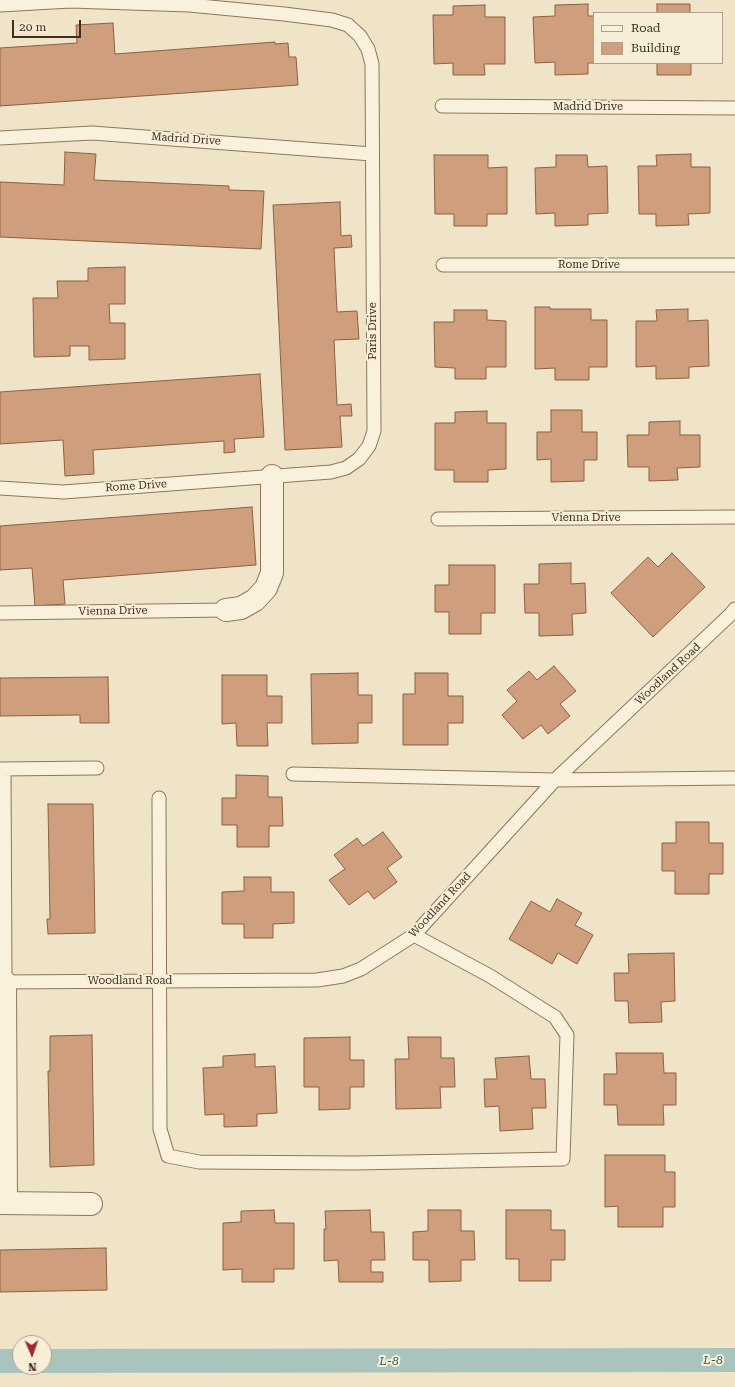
<!DOCTYPE html>
<style>
body{margin:0}
#map{position:relative;width:735px;height:1387px;overflow:hidden;background:#f0e4c8;font-family:"Roboto Serif",serif}
canvas{display:block}
.legend{position:absolute;left:593px;top:12px;width:130px;height:52px;box-sizing:border-box;background:#f7eed8;border:1px solid #ada18e;margin:0;padding:5px 7px;list-style:none;font-size:12px;color:#3d2e20}
.legend li{display:flex;align-items:center;gap:8px;height:20px}
.legend b{width:20px;border:1px solid #ada18e}
.north{position:absolute;left:12px;top:1335px;width:40px;height:40px;box-sizing:border-box;background:#f7eed8;border:1px solid #ada18e;border-radius:50%;rotate:178deg;font-size:11px;font-weight:700;line-height:16px;text-align:center;color:#3d2e20}
.north::after{content:'';display:block;margin:auto;width:14px;height:18px;background:#9e2a2b;clip-path:polygon(50% 0,100% 100%,50% 72%,0 100%)}
.scale{position:absolute;left:12px;top:20px;width:69px;height:18px;box-sizing:border-box;border:2px solid #3d2e20;border-top:0;padding-left:5px;font-size:12px;line-height:14px;white-space:nowrap;color:#3d2e20;-webkit-text-stroke:3px #f7eed8;paint-order:stroke}
</style>
<div id="map">
<canvas width="735" height="1387"></canvas>
<ul class="legend">
<li><b style="height:5px;background:#faf1dc"></b>Road</li>
<li><b style="height:11px;background:#cf9f7d"></b>Building</li>
</ul>
<div class="north">N</div>
<div class="scale">20 m</div>
</div>
<script>
const ctx = document.querySelector('canvas').getContext('2d');
ctx.lineJoin = 'round';
const shape = rows => new Path2D(rows.map(r => 'M' + r).join(''));
function trace(path, color, width, dash) { ctx.strokeStyle = color; ctx.lineWidth = width; ctx.lineCap = dash ? 'butt' : 'round'; ctx.setLineDash(dash || []); ctx.stroke(path); }
function fillPath(path, color) { ctx.fillStyle = color; ctx.fill(path, 'evenodd'); }
function write(font, color, halo, rows, align = 'center') {
  ctx.font = font + ' "Roboto Serif",serif'; ctx.lineWidth = 4; ctx.setLineDash([]); ctx.textBaseline = 'middle'; ctx.strokeStyle = halo; ctx.fillStyle = color; for (const [text, x, y, turn = 0] of rows) {
    ctx.save(); ctx.translate(x, y); ctx.rotate((+turn || 0) * Math.PI / 180); ctx.textAlign = isNaN(turn) ? turn : align; if (halo) ctx.strokeText(text, 0, 0); ctx.fillText(text, 0, 0); ctx.restore();
  }
}
const canal = shape([
 [0,1361,20,1361],
 [44,1361,735,1360]
]);
const building = shape([
 [588,4,588,16,594,16,594,63,588,63,588,74,555,75,555,62,535,63,533,17,555,16,555,5,588,4],
 [657,4,690,4,690,13,657,13,657,4],
 [485,5,485,17,505,17,505,64,484,64,485,75,453,75,453,63,434,64,433,15,453,15,453,6,485,5],
 [113,23,115,54,275,42,275,44,288,43,289,57,296,57,298,85,0,106,0,48,77,43,76,25,113,23],
 [657,63,710,63,691,63,691,75,657,75,657,63],
 [65,152,96,154,94,180,229,186,229,190,264,191,261,249,0,237,0,182,64,185,65,152],
 [691,154,691,167,710,167,710,213,688,214,689,225,656,226,656,214,639,214,638,166,657,166,656,155,691,154],
 [434,155,488,155,488,168,507,167,507,214,487,214,487,226,454,226,454,214,435,214,434,155],
 [556,155,587,155,588,167,607,166,608,213,588,214,588,225,555,226,555,213,536,214,535,168,556,167,556,155],
 [340,202,341,236,351,235,352,247,334,248,337,312,357,311,359,339,334,340,337,405,351,404,352,416,340,416,342,447,285,450,273,205,340,202],
 [125,267,125,304,109,304,110,323,125,323,125,359,89,360,89,346,70,346,70,356,34,357,33,298,58,298,57,281,88,281,88,268,125,267],
 [535,307,550,307,550,309,591,309,591,320,607,320,607,367,589,367,589,380,555,380,555,368,535,369,535,307],
 [688,309,688,321,708,320,709,366,689,367,689,378,656,379,656,366,636,367,636,321,657,321,656,310,688,309],
 [454,310,487,310,487,320,506,321,506,367,486,367,486,379,455,379,455,368,435,367,434,322,454,322,454,310],
 [260,374,264,437,234,439,235,452,224,453,224,441,93,450,94,474,65,476,63,440,0,444,0,392,260,374],
 [551,410,582,410,582,432,597,432,597,460,584,460,584,481,551,482,551,459,537,460,537,432,551,432,551,410],
 [487,411,487,423,506,423,506,469,488,470,488,482,454,482,454,470,435,470,435,423,455,423,455,412,487,411],
 [680,421,680,435,700,435,700,467,677,468,678,480,649,481,649,467,628,467,627,435,649,435,649,422,680,421],
 [252,507,256,565,63,580,65,604,35,606,32,568,0,570,0,526,252,507],
 [672,553,705,587,653,637,611,593,648,557,658,567,672,553],
 [571,563,571,584,585,583,586,613,572,614,573,635,539,636,539,613,525,613,524,584,539,584,539,564,571,563],
 [449,565,495,565,495,613,481,613,481,634,449,634,449,612,435,612,435,585,449,585,449,565],
 [554,666,576,691,560,704,570,716,548,734,541,725,523,739,502,715,517,701,507,690,529,671,537,680,554,666],
 [358,673,358,695,372,695,372,723,358,723,358,743,312,744,311,674,358,673],
 [415,673,448,673,448,696,463,696,463,723,448,723,448,745,403,745,403,694,415,694,415,673],
 [222,675,267,675,267,696,282,696,282,723,267,723,268,746,237,746,236,723,222,724,222,675],
 [108,677,109,723,80,723,80,715,0,716,0,678,108,677],
 [236,775,268,776,268,797,282,797,283,826,269,826,269,847,237,847,237,825,222,825,222,798,236,798,236,775],
 [48,804,93,804,95,933,48,934,47,919,50,919,48,804],
 [676,822,709,822,709,843,723,843,723,874,709,874,709,894,675,894,675,871,662,871,662,843,676,843,676,822],
 [383,832,402,857,387,868,397,882,374,899,368,891,349,905,329,880,345,869,334,855,357,838,363,846,383,832],
 [244,877,271,877,271,892,294,892,294,923,273,924,273,938,244,938,244,924,222,924,222,892,244,891,244,877],
 [557,899,582,913,575,925,593,935,577,964,558,953,552,964,509,939,531,901,550,912,557,899],
 [674,953,675,1001,661,1002,662,1022,629,1023,628,1001,615,1001,614,973,629,973,628,954,674,953],
 [92,1035,94,1165,50,1167,48,1071,50,1071,50,1036,92,1035],
 [350,1037,350,1060,364,1060,364,1087,350,1087,350,1109,319,1110,319,1087,304,1087,304,1038,350,1037],
 [408,1037,441,1037,441,1058,454,1058,455,1087,440,1087,441,1108,396,1109,395,1059,409,1059,408,1037],
 [616,1053,663,1053,664,1073,676,1073,676,1105,663,1105,664,1125,618,1125,617,1105,604,1105,604,1074,617,1074,616,1053],
 [255,1054,255,1067,275,1066,277,1113,257,1114,257,1126,224,1127,224,1114,205,1115,203,1068,223,1067,223,1056,255,1054],
 [529,1056,531,1079,545,1079,546,1108,532,1108,533,1129,500,1131,499,1106,485,1107,484,1079,497,1079,495,1058,529,1056],
 [605,1155,665,1155,665,1172,675,1172,675,1207,663,1207,663,1227,618,1227,618,1206,605,1207,605,1155],
 [274,1210,275,1223,294,1223,294,1269,274,1269,274,1282,242,1282,242,1269,223,1270,223,1223,241,1222,241,1211,274,1210],
 [370,1210,371,1232,384,1232,385,1260,371,1260,371,1272,383,1272,383,1282,339,1282,338,1260,324,1261,324,1229,326,1229,325,1211,370,1210],
 [428,1210,461,1210,461,1231,474,1231,475,1260,461,1260,461,1281,429,1282,429,1260,413,1260,413,1232,428,1231,428,1210],
 [506,1210,551,1210,551,1230,565,1230,565,1260,551,1260,551,1281,519,1281,519,1259,506,1259,506,1210],
 [106,1248,107,1290,0,1292,0,1250,106,1248]
]);
const lane = shape([
 [0,5,71,1,189,5,284,14,332,20,348,25,360,36,368,49,372,64,374,431,369,446,359,459,346,468,331,472,63,492,0,488],
 [442,106,735,108],
 [0,138,92,133,372,154],
 [443,265,735,265],
 [438,519,735,517],
 [0,613,226,610],
 [0,769,97,768],
 [4,769,5,982],
 [293,774,555,780,735,778],
 [159,798,160,1129,168,1156,199,1162,355,1163,563,1159,567,1035,555,1017,490,976,414,935],
 [0,982,317,980,343,976,361,969,414,935,555,780,730,615,735,609]
]);
const street = shape([
 [226,610,241,608,255,600,266,588,272,573,272,476],
 [5,982,6,1203],
 [0,1203,91,1204]
]);
const streetNames = [
 ["Madrid Drive",588,107],
 ["Madrid Drive",186,139,4],
 ["Rome Drive",589,265],
 ["Paris Drive",373,331,-90],
 ["Rome Drive",136,486,-4],
 ["Vienna Drive",586,518],
 ["Vienna Drive",113,611,-1],
 ["Woodland Road",668,674,-43],
 ["Woodland Road",440,905,-47],
 ["Woodland Road",130,981]
];
const waterNames = [
 ["L-8",713,1360],
 ["L-8",389,1361]
];
trace(canal, '#a9c4bc', 24);
fillPath(building, '#cf9f7d');
trace(building, '#8d5f41', 1);
trace(lane, '#8d765c', 15);
trace(street, '#8d765c', 24);
trace(lane, '#faf1dc', 13);
trace(street, '#faf1dc', 22);
write('11px', '#3d2e20', '#f7eed8', streetNames);
write('italic 12px', '#2f5d5a', '#f7eed8', waterNames);
</script>
